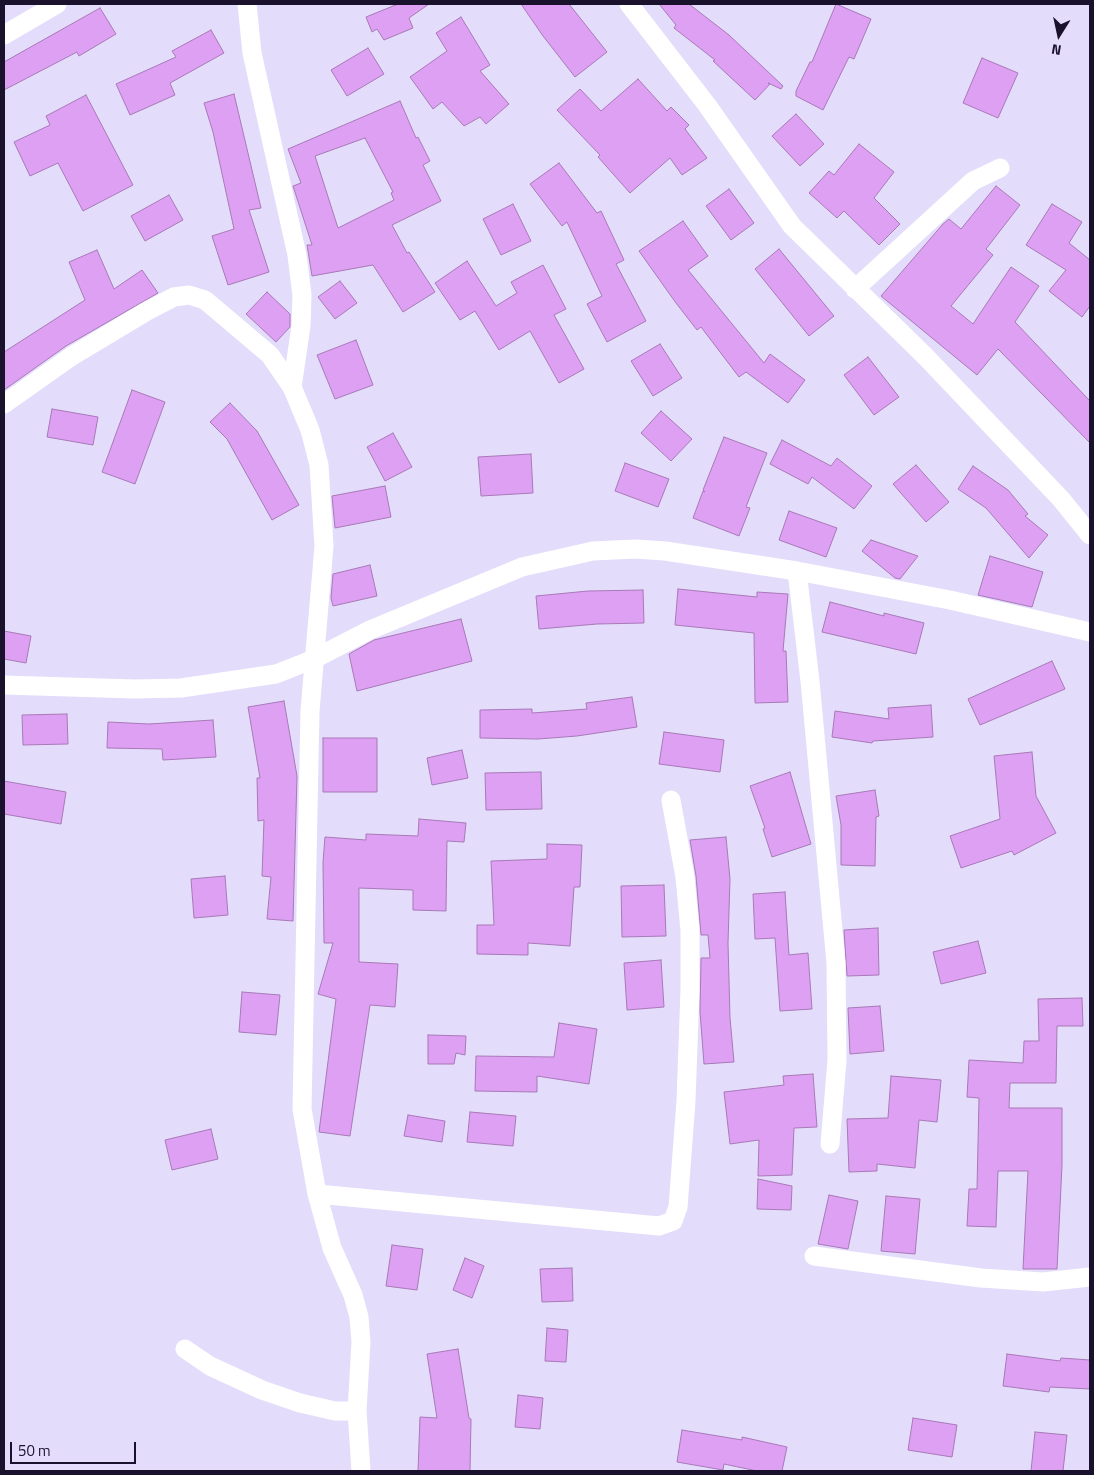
<!DOCTYPE html>
<style>
body{margin:0}
#map{position:relative;width:1094px;height:1475px;overflow:hidden;background:#e4dcfb;font-family:"Titillium Web",sans-serif}
canvas{display:block}
.frame{position:absolute;inset:0;border:5px solid #1a112c;pointer-events:none}
.north{position:absolute;left:1034px;top:10px;width:50px;height:50px;-webkit-text-stroke:4px #e4dcfb;paint-order:stroke;rotate:190deg;font-size:14px;font-weight:700;line-height:20px;text-align:center;color:#1a112c}
.north::after{content:'';display:block;margin:auto;width:18px;height:22px;background:#1a112c;clip-path:polygon(50% 0,100% 100%,50% 72%,0 100%)}
.scale{position:absolute;left:10px;top:1442px;width:126px;height:22px;box-sizing:border-box;border:2px solid #1a112c;border-top:0;padding-left:6px;font-size:15px;line-height:18px;white-space:nowrap;color:#1a112c;-webkit-text-stroke:4px #e4dcfb;paint-order:stroke}
</style>
<div id="map">
<canvas width="1094" height="1475"></canvas>
<div class="frame"></div>
<div class="north">N</div>
<div class="scale">50 m</div>
</div>
<script>
const ctx = document.querySelector('canvas').getContext('2d');
ctx.lineJoin = 'round';
function fillPath(path, color) { ctx.fillStyle = color; ctx.fill(path, 'evenodd'); }
const shape = rows => new Path2D(rows.map(r => 'M' + r).join(''));
function trace(path, color, width, dash) { ctx.strokeStyle = color; ctx.lineWidth = width; ctx.lineCap = dash ? 'butt' : 'round'; ctx.setLineDash(dash || []); ctx.stroke(path); }
const building = shape([
 [398,4,429,4,409,18,413,28,384,40,377,29,372,32,366,17,398,4],
 [521,4,569,4,607,52,575,77,543,36,521,4],
 [659,4,689,4,729,35,783,86,781,89,768,83,770,84,755,100,713,61,715,60,674,28,676,25,659,4],
 [836,4,871,19,854,59,849,57,823,110,796,96,796,91,810,62,812,62,836,4],
 [100,8,116,34,79,56,77,52,4,90,4,62,100,8],
 [461,17,490,65,480,71,509,104,486,124,480,117,464,126,442,102,433,109,410,77,447,51,436,33,461,17],
 [211,30,224,53,170,83,175,95,130,115,116,84,176,57,172,51,211,30],
 [368,48,384,74,347,96,331,70,368,48],
 [982,58,1018,73,998,118,963,103,982,58],
 [638,79,667,111,671,107,689,125,685,129,707,158,682,175,670,158,630,193,598,157,600,155,557,110,580,89,601,111,638,79],
 [234,94,261,208,249,210,269,272,228,285,212,236,234,229,213,132,204,103,234,94],
 [86,95,133,185,83,211,58,163,30,176,14,142,50,125,46,116,86,95],
 [400,101,416,138,418,137,430,161,423,165,441,201,392,225,407,253,409,252,435,292,403,312,373,265,312,276,307,245,312,245,293,186,301,183,288,149,400,101],
 [365,138,393,192,391,193,394,200,338,228,315,156,365,138],
 [796,114,824,144,800,166,772,136,796,114],
 [859,144,894,172,874,198,900,224,879,245,844,211,837,218,809,193,829,171,834,175,859,144],
 [559,163,597,213,601,211,624,260,616,264,646,321,607,342,587,304,602,296,567,222,562,226,530,184,559,163],
 [996,186,1020,205,986,249,993,255,951,306,973,324,1011,267,1039,286,1015,322,1090,401,1090,443,998,349,977,375,881,296,943,224,949,219,961,229,996,186],
 [729,189,754,223,731,240,706,206,729,189],
 [169,195,183,220,145,241,131,216,169,195],
 [513,204,531,241,501,255,483,219,513,204],
 [1052,204,1082,222,1069,243,1090,260,1090,306,1082,317,1049,291,1066,270,1026,245,1052,204],
 [683,221,708,256,688,270,764,363,770,354,805,380,788,403,746,372,739,377,701,327,697,330,676,303,639,251,683,221],
 [779,249,834,316,809,336,755,269,779,249],
 [97,250,114,289,142,270,158,293,66,346,4,390,4,352,85,300,69,262,97,250],
 [467,261,496,306,517,293,511,282,543,265,566,309,554,315,584,369,559,383,530,331,499,350,475,311,460,320,435,283,467,261],
 [340,281,357,303,335,319,318,297,340,281],
 [267,292,290,314,290,327,276,342,246,314,267,292],
 [356,340,373,385,335,399,317,355,356,340],
 [660,344,682,378,653,396,631,361,660,344],
 [868,357,899,397,874,415,844,375,868,357],
 [132,390,165,402,135,484,102,472,132,390],
 [230,403,257,431,299,505,272,520,227,439,210,422,230,403],
 [52,409,98,417,93,445,47,437,52,409],
 [661,411,692,439,671,461,641,433,661,411],
 [393,433,412,467,385,481,367,447,393,433],
 [724,437,767,453,746,507,750,508,739,536,693,518,703,491,705,492,703,490,724,437],
 [782,440,831,466,837,458,872,486,854,509,812,477,808,484,770,464,782,440],
 [531,454,533,493,481,496,478,457,531,454],
 [625,463,669,479,658,507,615,491,625,463],
 [916,465,949,502,926,522,893,484,916,465],
 [973,466,1008,490,1028,514,1025,516,1048,535,1029,558,986,508,958,489,973,466],
 [385,486,391,517,335,528,332,496,385,486],
 [789,511,837,528,826,557,779,540,789,511],
 [871,540,918,556,900,579,895,578,862,551,871,540],
 [990,556,1043,572,1032,607,978,595,990,556],
 [370,565,377,596,333,606,331,598,333,574,370,565],
 [678,589,757,597,757,592,788,594,783,651,786,651,788,702,755,703,754,633,675,625,678,589],
 [643,590,644,623,597,624,539,629,536,596,588,591,643,590],
 [830,602,884,616,884,613,924,623,916,654,822,632,830,602],
 [461,619,472,661,357,691,349,654,374,640,461,619],
 [4,631,31,636,26,663,4,659,4,631],
 [1052,661,1065,689,980,725,968,699,1052,661],
 [632,697,637,727,577,736,538,739,480,738,480,710,532,709,532,713,587,709,586,703,632,697],
 [284,701,297,776,293,921,267,919,271,877,262,876,264,820,258,821,257,778,260,778,248,707,284,701],
 [931,705,933,737,873,741,872,743,832,737,835,711,889,719,888,708,931,705],
 [67,714,68,744,23,745,22,715,67,714],
 [213,720,216,757,163,760,162,749,107,748,108,722,149,724,213,720],
 [664,732,724,740,720,772,659,764,664,732],
 [323,738,377,738,377,792,323,792,323,738],
 [462,750,468,778,432,785,427,758,462,750],
 [1032,752,1036,796,1056,833,1014,855,1012,851,961,868,950,836,1000,819,994,756,1032,752],
 [541,772,542,809,486,810,485,773,541,772],
 [790,772,811,844,772,857,763,829,765,828,750,786,790,772],
 [4,781,66,792,61,824,4,814,4,781],
 [875,790,879,816,876,817,875,866,841,865,841,825,836,796,875,790],
 [419,819,466,823,464,842,447,841,446,911,413,910,413,890,359,888,359,962,398,964,395,1007,370,1005,350,1136,319,1132,336,999,318,994,333,943,324,943,323,862,325,837,366,840,366,834,418,836,419,819],
 [726,837,730,879,728,943,730,1018,734,1062,704,1064,700,1012,701,958,710,958,708,935,701,935,696,876,690,840,726,837],
 [547,844,582,845,580,887,574,887,570,946,528,943,528,955,477,954,477,925,494,925,491,861,547,859,547,844],
 [225,876,228,915,194,918,191,879,225,876],
 [664,885,666,936,622,937,621,886,664,885],
 [785,892,789,955,808,953,812,1009,780,1011,775,938,755,939,753,894,785,892],
 [878,928,879,975,847,976,844,930,878,928],
 [978,941,986,973,941,984,933,952,978,941],
 [661,960,664,1007,627,1010,624,963,661,960],
 [242,992,280,995,276,1035,239,1032,242,992],
 [1082,998,1083,1026,1057,1026,1056,1083,1010,1083,1009,1108,1062,1108,1062,1165,1057,1269,1023,1269,1028,1171,998,1171,996,1227,967,1226,969,1189,977,1189,979,1098,967,1097,969,1060,1023,1063,1024,1041,1039,1041,1038,999,1082,998],
 [880,1006,884,1051,850,1054,848,1008,880,1006],
 [559,1023,597,1029,589,1084,537,1076,537,1092,475,1091,476,1056,554,1057,559,1023],
 [428,1035,466,1036,465,1055,456,1053,454,1064,428,1064,428,1035],
 [813,1074,817,1127,794,1128,792,1175,758,1176,759,1140,730,1144,724,1092,784,1085,783,1076,813,1074],
 [891,1076,941,1080,937,1122,919,1120,915,1168,877,1164,877,1171,849,1172,847,1119,888,1118,891,1076],
 [470,1112,516,1116,513,1146,467,1142,470,1112],
 [408,1115,445,1121,442,1142,404,1136,408,1115],
 [211,1129,218,1159,172,1170,165,1140,211,1129],
 [758,1179,792,1186,791,1210,757,1209,758,1179],
 [829,1195,858,1201,848,1249,818,1244,829,1195],
 [886,1196,920,1199,915,1254,881,1251,886,1196],
 [392,1245,423,1249,417,1290,386,1286,392,1245],
 [465,1258,484,1266,472,1298,453,1290,465,1258],
 [572,1268,573,1301,542,1302,540,1269,572,1268],
 [547,1328,568,1330,566,1362,545,1361,547,1328],
 [458,1349,469,1418,471,1419,470,1471,418,1471,420,1417,437,1418,427,1354,458,1349],
 [1007,1354,1060,1361,1061,1358,1090,1360,1090,1389,1050,1387,1049,1392,1003,1386,1007,1354],
 [518,1395,543,1398,540,1429,515,1427,518,1395],
 [913,1418,957,1425,952,1457,908,1450,913,1418],
 [682,1430,742,1440,742,1437,787,1447,782,1471,757,1471,724,1464,723,1470,677,1462,682,1430],
 [1035,1432,1067,1435,1063,1471,1031,1471,1035,1432]
]);
const minor = shape([
 [247,4,252,53,297,255,302,295,301,326,292,387],
 [629,4,707,105,792,226,926,357,1061,499,1090,535],
 [4,35,57,4],
 [855,289,973,181,1000,168],
 [4,404,72,356,147,311,174,297,189,295,205,300,270,355,292,387,310,430,319,465,324,546,310,711,302,1109,317,1194,332,1248,353,1295,359,1317,361,1342,357,1411,335,1411,300,1403,262,1390,210,1366,185,1349],
 [797,571,810,681,836,963,837,1060,830,1144],
 [4,685,135,689,181,688,276,674,314,659,370,630,522,567,593,551,635,549,665,551,797,571,950,600,1090,632],
 [317,1194,659,1226,673,1221,678,1207,686,1101,690,989,690,930,685,877,671,800],
 [814,1256,981,1278,1043,1282,1090,1277],
 [357,1411,361,1471]
]);
fillPath(building, '#dea0f3');
trace(building, '#a779b7', 1);
trace(minor, '#fff', 19);
</script>
